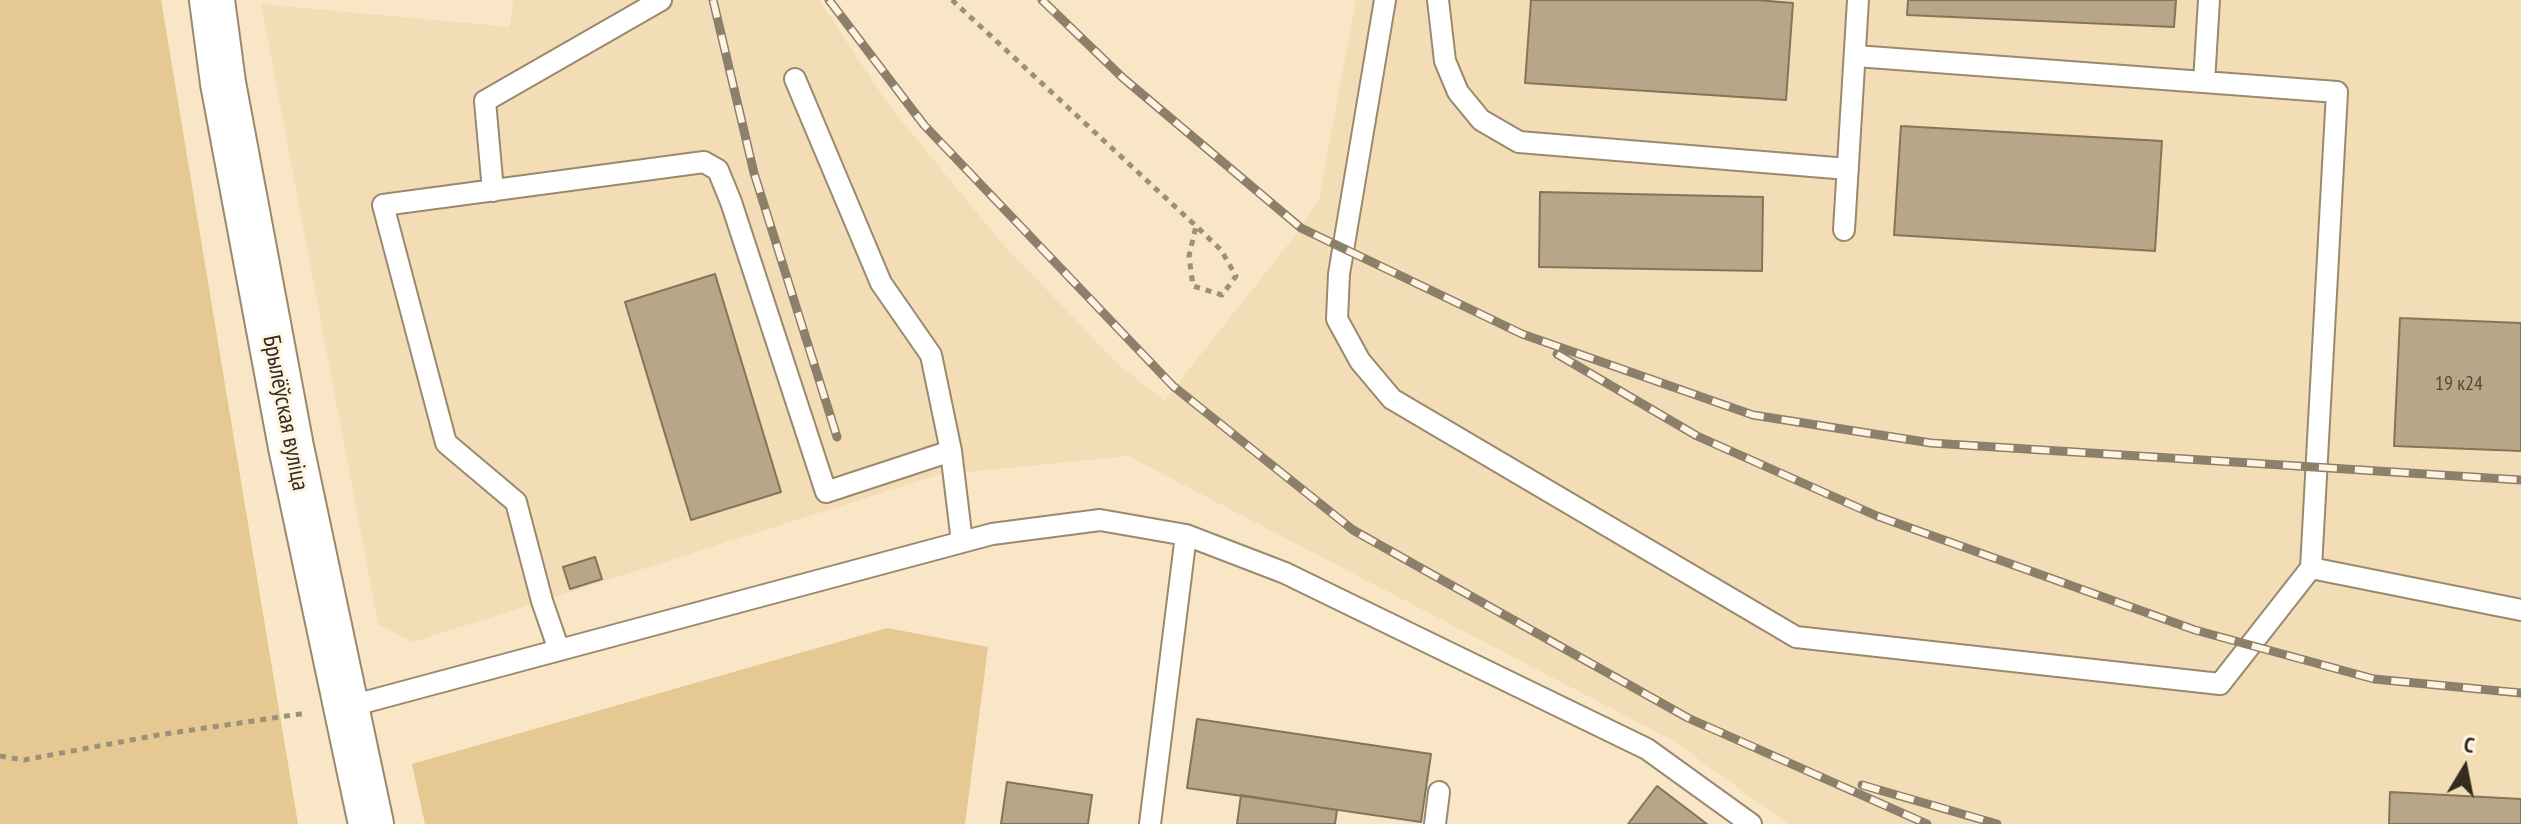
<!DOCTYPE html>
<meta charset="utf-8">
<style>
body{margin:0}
#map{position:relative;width:2521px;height:824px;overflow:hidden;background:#f8e6c6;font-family:"PT Sans Narrow",sans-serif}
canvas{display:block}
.north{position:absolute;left:2425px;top:728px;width:80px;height:80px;-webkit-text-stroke:6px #fff4e1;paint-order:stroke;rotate:10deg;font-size:22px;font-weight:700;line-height:32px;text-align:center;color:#332c20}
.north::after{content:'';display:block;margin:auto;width:28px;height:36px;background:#332c20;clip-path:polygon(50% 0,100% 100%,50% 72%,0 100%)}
</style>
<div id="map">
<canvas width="2521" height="824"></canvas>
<div class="north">С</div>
</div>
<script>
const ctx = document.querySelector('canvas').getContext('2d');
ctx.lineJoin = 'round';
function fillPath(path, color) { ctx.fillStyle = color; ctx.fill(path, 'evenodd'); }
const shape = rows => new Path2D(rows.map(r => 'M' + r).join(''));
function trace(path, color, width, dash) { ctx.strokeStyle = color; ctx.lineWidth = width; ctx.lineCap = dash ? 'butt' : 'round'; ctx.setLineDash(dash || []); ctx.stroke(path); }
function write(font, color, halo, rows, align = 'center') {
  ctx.font = font + ' "PT Sans Narrow",sans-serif'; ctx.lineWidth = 6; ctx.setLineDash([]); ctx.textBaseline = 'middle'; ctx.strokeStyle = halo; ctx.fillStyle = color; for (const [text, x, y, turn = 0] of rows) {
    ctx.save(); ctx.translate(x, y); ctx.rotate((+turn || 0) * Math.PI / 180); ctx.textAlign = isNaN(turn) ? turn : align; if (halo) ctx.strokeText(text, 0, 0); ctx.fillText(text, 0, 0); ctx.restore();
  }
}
const built = shape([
 [513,0,819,0,890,107,1000,241,1118,364,1164,401,1301,228,1319,199,1356,0,2521,0,2521,824,1788,824,1672,740,1128,456,938,475,413,642,378,624,261,4,510,27]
]);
const green = shape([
 [0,0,161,0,298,824,0,824],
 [887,628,988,647,965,824,425,824,412,764]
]);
const building = shape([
 [1531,0,1756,0,1793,3,1786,100,1525,83,1531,0],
 [1908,0,2176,0,2174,27,1907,15,1908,0],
 [1901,126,2162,141,2155,251,1894,235,1901,126],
 [1540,192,1763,197,1762,271,1539,267,1540,192],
 [715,274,781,492,691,520,625,302,715,274],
 [2400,318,2521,323,2521,451,2394,446,2400,318],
 [595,557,602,579,570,589,563,567,595,557],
 [1197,719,1431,754,1421,822,1187,788,1197,719],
 [1007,782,1092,795,1088,824,1001,824,1007,782],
 [1657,786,1707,824,1628,824,1657,786],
 [2390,792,2521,799,2521,824,2389,824,2390,792],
 [1241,795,1337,810,1335,824,1237,824,1241,795]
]);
const path = shape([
 [952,0,1196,226,1221,250,1236,276,1222,295,1193,286,1189,256,1196,226],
 [0,756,24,760,158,735,307,713]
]);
const lane = shape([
 [1385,0,1339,274,1337,319,1360,361,1392,399,1796,637,2220,684,2311,568,2337,92,1856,56],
 [1438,0,1445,61,1458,92,1481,120,1519,142,1848,169],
 [795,79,881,283,931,355,951,451],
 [2204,82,2209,0],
 [493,191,485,101,661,0],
 [1844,230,1858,0],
 [2311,568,2521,610],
 [559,650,542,601,516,502,446,443,383,205,704,162,718,170,731,202,826,492,951,451,962,542],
 [347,707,992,534,1100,520,1186,535,1285,573,1647,749,1751,824],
 [1150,824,1186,535],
 [1435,824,1439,792]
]);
const secondary = shape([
 [212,0,223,83,291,447,371,824]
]);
const rail = shape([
 [713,0,754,173,837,437],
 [829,0,924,125,1173,386,1353,530,1688,718,1927,824],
 [1042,0,1123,78,1301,228,1522,334,1753,415,1931,443,2521,480],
 [1557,354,1697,436,1877,516,2195,630,2374,679,2521,693],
 [1862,785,1997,824]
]);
const numberNames = [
 ["19 к24",2459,384]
];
const streetNames = [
 ["Брылёўская вуліца",285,413,79]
];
fillPath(built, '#f3ddb6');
fillPath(green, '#e6c892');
fillPath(building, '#b7a688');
trace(building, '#857558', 2);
trace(lane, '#9a896c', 24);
trace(secondary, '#9a896c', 48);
trace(path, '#9d9079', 5, [6, 6]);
trace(lane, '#fff', 20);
trace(secondary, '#fff', 44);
trace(rail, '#8c806b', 9);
trace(rail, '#fff4e1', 6, [18]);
write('20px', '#544a3a', null, numberNames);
write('24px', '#332c20', '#fff4e1', streetNames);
</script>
